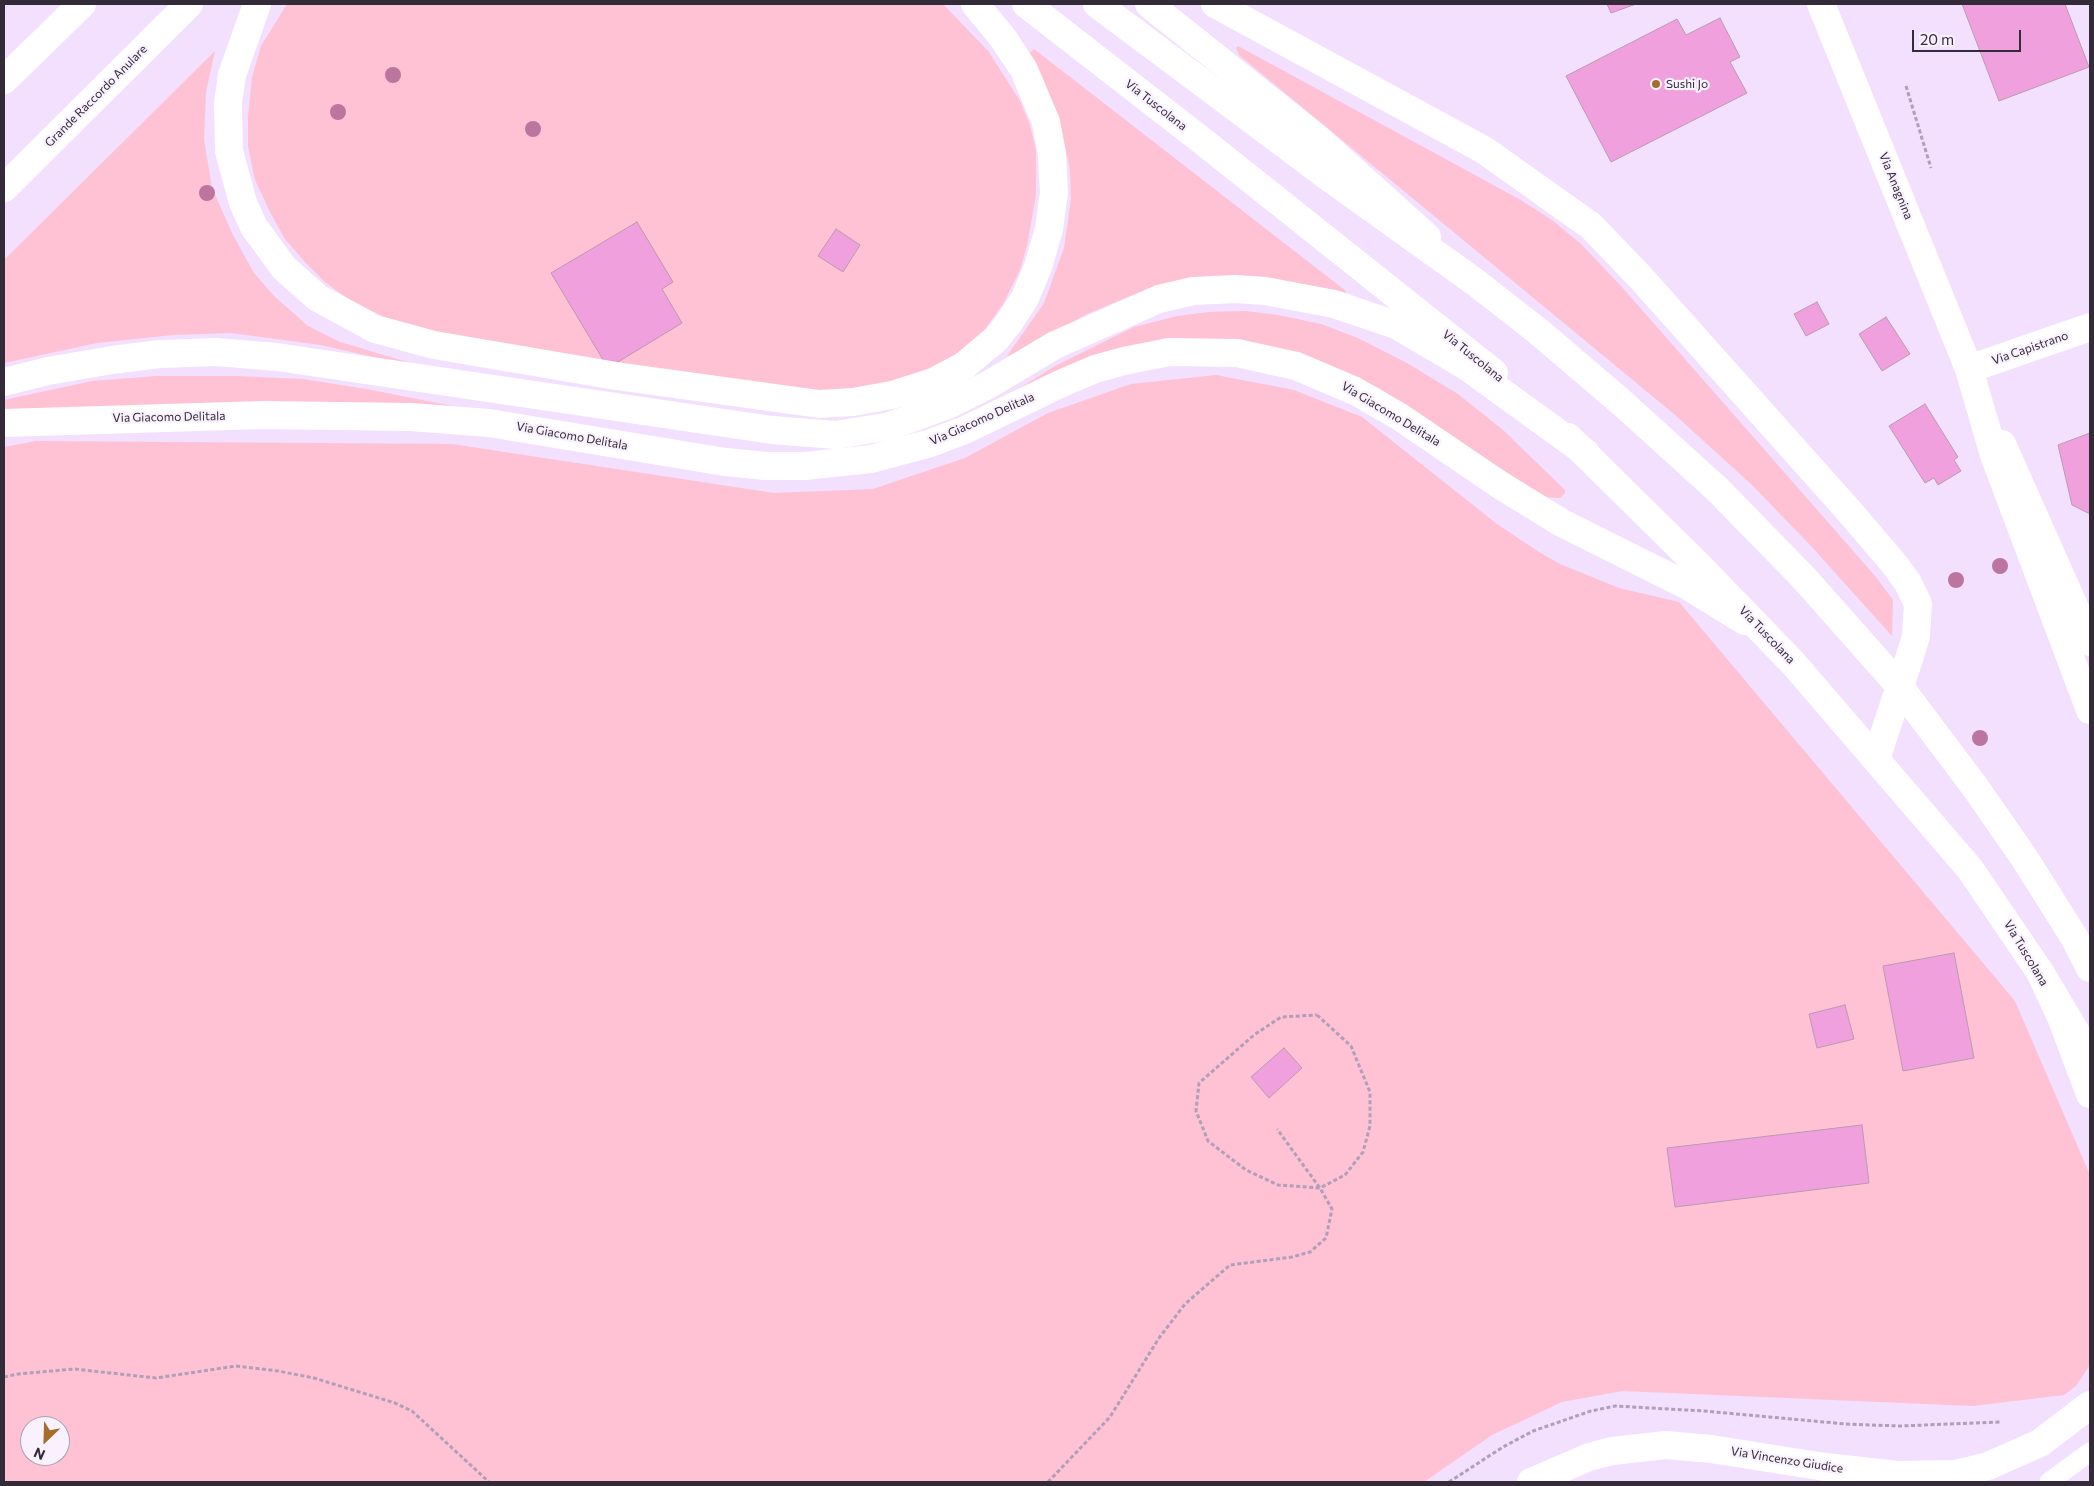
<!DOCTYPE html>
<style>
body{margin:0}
#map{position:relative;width:2094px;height:1486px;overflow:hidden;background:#f3dffe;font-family:Commissioner,sans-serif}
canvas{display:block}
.frame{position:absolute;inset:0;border:5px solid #332b37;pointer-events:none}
.north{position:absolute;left:20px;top:1416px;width:50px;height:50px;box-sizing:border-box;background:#f9f1fe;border:1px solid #aaa2ae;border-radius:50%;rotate:204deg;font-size:14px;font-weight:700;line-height:20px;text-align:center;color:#332b37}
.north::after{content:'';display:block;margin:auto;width:18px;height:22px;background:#a56d2a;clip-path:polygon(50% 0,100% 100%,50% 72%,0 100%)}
.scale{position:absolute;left:1912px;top:30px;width:109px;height:22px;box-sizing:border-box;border:2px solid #332b37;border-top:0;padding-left:6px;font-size:15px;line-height:18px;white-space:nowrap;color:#332b37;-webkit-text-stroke:4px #f9f1fe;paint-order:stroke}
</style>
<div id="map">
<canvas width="2094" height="1486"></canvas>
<div class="frame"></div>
<div class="north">N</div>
<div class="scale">20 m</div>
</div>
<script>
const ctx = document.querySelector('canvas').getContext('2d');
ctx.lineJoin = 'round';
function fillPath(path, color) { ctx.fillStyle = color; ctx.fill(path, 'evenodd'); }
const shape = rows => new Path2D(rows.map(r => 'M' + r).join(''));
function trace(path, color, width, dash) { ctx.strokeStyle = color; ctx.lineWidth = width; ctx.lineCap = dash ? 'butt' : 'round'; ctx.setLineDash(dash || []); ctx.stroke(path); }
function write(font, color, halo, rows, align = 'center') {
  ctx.font = font + ' Commissioner,sans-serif'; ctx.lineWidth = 4.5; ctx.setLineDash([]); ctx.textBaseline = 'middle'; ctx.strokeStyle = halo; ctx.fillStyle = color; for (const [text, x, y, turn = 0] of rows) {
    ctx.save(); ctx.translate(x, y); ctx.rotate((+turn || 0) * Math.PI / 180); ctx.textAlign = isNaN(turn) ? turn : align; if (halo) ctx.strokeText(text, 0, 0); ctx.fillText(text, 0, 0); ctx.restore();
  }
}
const green = shape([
 [287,4,943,4,989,52,1020,101,1030,125,1036,151,1036,195,1027,246,1020,270,1003,304,985,329,954,356,895,386,788,394,400,325,348,299,325,282,304,261,285,239,270,212,255,180,248,146,248,117,252,77,261,46],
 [1238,46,1519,199,1552,220,1581,244,1621,286,1876,577,1893,600,1892,636,1811,546,1752,485,1674,414,1239,55,1236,48],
 [1034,49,1346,291,1344,297,1156,288,1128,297,1087,314,1018,354,1007,356,1044,303,1064,248,1071,199,1070,170,1060,122,1042,77,1029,54],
 [215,51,206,92,204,139,212,188,233,235,254,273,274,296,308,326,340,342,444,373,321,345,231,333,173,335,97,343,4,363,4,260],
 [1245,311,1278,315,1321,324,1358,338,1407,363,1458,394,1503,430,1565,490,1565,493,1560,498,1544,497,1382,390,1346,372,1321,362,1235,344,1010,394,1055,366,1134,327,1177,316,1209,312],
 [1216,375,1294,390,1362,417,1497,524,1539,552,1560,564,1619,588,1679,602,2015,1001,2090,1175,2090,1365,2076,1386,2064,1395,1973,1406,1622,1391,1562,1402,1492,1435,1424,1482,4,1482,4,447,36,441,452,444,774,493,873,489,965,458,1048,413,1131,384],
 [30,1426,60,1426,60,1456,30,1456],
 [156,376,236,376,303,379,372,390,462,408,4,415,4,400,92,381]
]);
const building = shape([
 [1607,4,1636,4,1611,13,1607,4],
 [1962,4,2065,4,2089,67,1999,101,1962,4],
 [1720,18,1740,57,1730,62,1747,93,1611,162,1566,76,1677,19,1686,35,1720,18],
 [637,222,673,282,662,289,682,323,608,368,551,273,637,222],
 [836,229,860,245,843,272,818,256,836,229],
 [1817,302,1829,324,1806,336,1794,314,1817,302],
 [1886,317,1910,354,1882,371,1859,334,1886,317],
 [1925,404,1958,457,1954,460,1961,471,1938,485,1934,478,1925,483,1889,426,1925,404],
 [2090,433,2090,514,2072,505,2058,445,2090,433],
 [1954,953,1974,1058,1903,1071,1883,966,1954,953],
 [1845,1005,1854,1039,1817,1048,1809,1014,1845,1005],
 [1284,1048,1302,1068,1269,1098,1251,1077,1284,1048],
 [1862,1125,1869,1183,1675,1207,1667,1148,1862,1125]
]);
const path = shape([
 [1906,86,1931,168],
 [1317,1015,1351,1046,1370,1092,1370,1126,1363,1152,1345,1175,1320,1188,1278,1185,1246,1170,1208,1141,1196,1111,1199,1083,1254,1035,1281,1017,1317,1015],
 [4,1377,18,1374,74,1369,156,1378,236,1366,278,1371,314,1378,395,1403,412,1411,489,1482],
 [1048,1482,1110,1417,1159,1338,1185,1304,1230,1265,1292,1257,1310,1252,1326,1238,1332,1209,1320,1188,1277,1129],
 [1449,1482,1503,1447,1533,1431,1591,1411,1615,1406,1704,1411,1846,1424,1899,1426,2002,1422]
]);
const lane = shape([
 [2049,1482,2090,1452]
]);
const street = shape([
 [1969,369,2090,327],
 [4,423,262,415,411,417,489,423,725,462,766,466,805,466,871,459,931,443,965,430,1060,384,1095,369,1124,361,1169,352,1237,353,1296,366,1355,391,1400,417,1500,485,1562,523,1688,586,1745,621]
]);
const secondary = shape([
 [1026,4,1205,143,1494,373],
 [1149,4,1317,138,1427,237],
 [1215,4,1484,150,1591,226,1641,278,1849,511,1895,565,1908,583,1918,604,1916,636,1910,656,1876,759],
 [1568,437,1700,567,1793,663,1970,869,2040,972,2061,1017,2090,1094],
 [2002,444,2090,642],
 [1531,1482,1589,1457,1612,1451,1666,1445,1711,1449,1825,1467,1898,1475,1955,1474,1988,1466,2040,1443,2090,1405]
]);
const primary = shape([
 [1097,4,1327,176,1475,282,1539,332,1621,402,1717,489,1804,578,1896,682,1975,787,2025,859,2074,937,2090,968],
 [1821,4,1969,369,1994,455,2090,710],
 [2040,972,2090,1056]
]);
const highway = shape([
 [257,4,232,75,228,103,229,151,243,203,254,227,284,268,318,298,375,329,434,345,616,376,819,404,853,402,892,395,933,382,965,365,996,339,1008,324,1025,298,1038,267,1049,229,1054,193,1052,155,1046,122,1024,70,1003,38,975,4],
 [4,80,82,4],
 [4,188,189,4],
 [4,382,48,371,112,360,160,354,216,352,277,357,772,430,836,435,890,426,950,404,988,385,1055,345,1159,299,1193,291,1235,289,1265,291,1334,304,1396,325,1466,366,1586,453]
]);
const trees = [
 [393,75],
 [338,112],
 [533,129],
 [207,193],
 [2000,566],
 [1956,580],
 [1980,738]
];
const markers = [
 [1656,84,5,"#a56d2a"]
];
const poiNames = [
 ["Sushi Jo",1666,84]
];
const streetNames = [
 ["Grande Raccordo Anulare",96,96,-45],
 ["Via Tuscolana",1156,105,38],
 ["Via Anagnina",1896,186,68],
 ["Via Capistrano",2030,348,-19],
 ["Via Tuscolana",1473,356,39],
 ["Via Giacomo Delitala",1391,414,31],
 ["Via Giacomo Delitala",169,417,-1],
 ["Via Giacomo Delitala",982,419,-24],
 ["Via Giacomo Delitala",572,436,10],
 ["Via Tuscolana",1767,635,46],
 ["Via Tuscolana",2026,953,59],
 ["Via Vincenzo Giudice",1787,1460,9]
];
fillPath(green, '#fec2d4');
fillPath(building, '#f0a1dd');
trace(building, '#b99bb1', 1);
trace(path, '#af9fb8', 3, [4, 2.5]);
trace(lane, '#fff', 19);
trace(street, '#fff', 28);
trace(secondary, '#fff', 28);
trace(primary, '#fff', 28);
trace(highway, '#fff', 28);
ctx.fillStyle = '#bb759e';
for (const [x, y] of trees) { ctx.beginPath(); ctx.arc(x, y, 8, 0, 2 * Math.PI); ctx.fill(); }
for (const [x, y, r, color] of markers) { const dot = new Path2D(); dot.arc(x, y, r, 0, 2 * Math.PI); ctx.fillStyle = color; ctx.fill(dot); trace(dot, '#f9f1fe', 2); }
write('12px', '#332b37', '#f9f1fe', poiNames, 'left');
write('12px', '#332b37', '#f9f1fe', streetNames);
</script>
